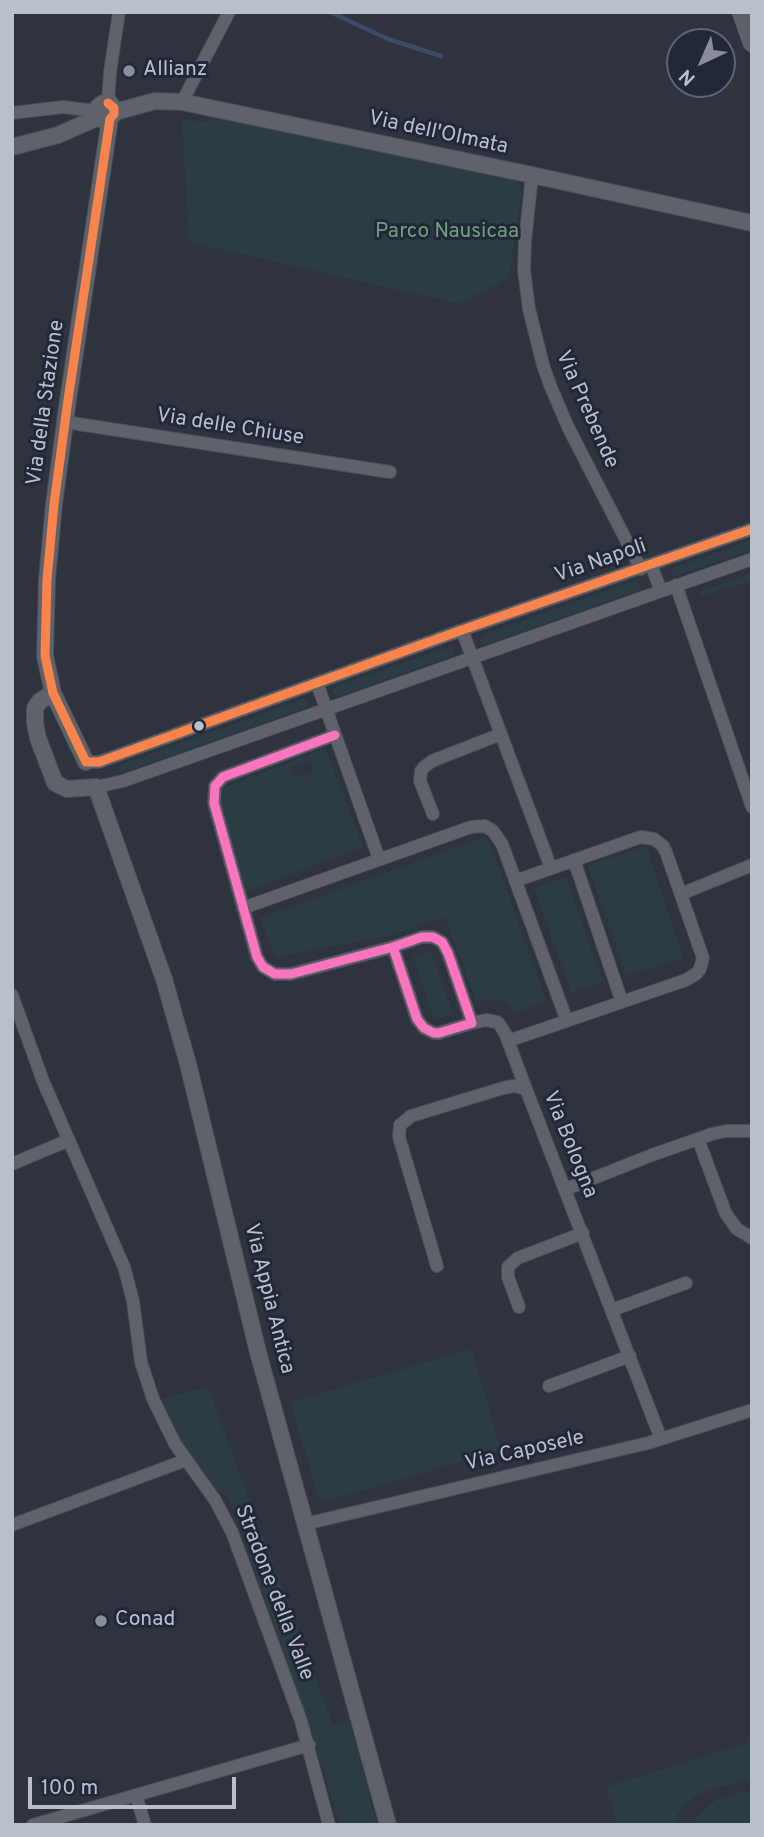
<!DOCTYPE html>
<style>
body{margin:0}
#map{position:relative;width:764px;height:1837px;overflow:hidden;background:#2e333d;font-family:Overpass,sans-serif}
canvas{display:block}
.frame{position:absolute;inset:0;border:14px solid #babfcc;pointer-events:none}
.north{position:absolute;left:666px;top:28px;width:70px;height:70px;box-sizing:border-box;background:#212838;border:2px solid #5e6473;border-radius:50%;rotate:224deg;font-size:19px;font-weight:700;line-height:28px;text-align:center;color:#babfcc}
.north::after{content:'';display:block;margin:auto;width:24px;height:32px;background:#898e9a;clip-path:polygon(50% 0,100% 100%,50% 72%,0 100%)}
.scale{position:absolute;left:28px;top:1777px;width:208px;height:32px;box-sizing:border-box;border:4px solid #babfcc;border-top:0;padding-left:9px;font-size:21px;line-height:24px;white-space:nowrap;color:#babfcc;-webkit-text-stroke:5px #212838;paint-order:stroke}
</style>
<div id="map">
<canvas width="764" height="1837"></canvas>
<div class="frame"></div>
<div class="north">N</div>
<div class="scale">100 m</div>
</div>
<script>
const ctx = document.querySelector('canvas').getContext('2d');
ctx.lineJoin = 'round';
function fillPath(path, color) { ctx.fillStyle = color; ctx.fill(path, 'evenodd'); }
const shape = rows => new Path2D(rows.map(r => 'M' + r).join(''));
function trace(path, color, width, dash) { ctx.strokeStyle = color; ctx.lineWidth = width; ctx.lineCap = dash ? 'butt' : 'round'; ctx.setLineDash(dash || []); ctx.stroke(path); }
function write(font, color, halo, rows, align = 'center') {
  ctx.font = font + ' Overpass,sans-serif'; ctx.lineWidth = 6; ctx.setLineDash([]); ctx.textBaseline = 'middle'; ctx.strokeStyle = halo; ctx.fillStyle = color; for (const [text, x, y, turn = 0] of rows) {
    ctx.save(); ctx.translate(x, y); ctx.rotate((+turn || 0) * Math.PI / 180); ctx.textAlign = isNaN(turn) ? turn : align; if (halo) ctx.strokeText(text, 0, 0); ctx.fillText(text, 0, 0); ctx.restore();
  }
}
const green = shape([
 [216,117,517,180,522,194,509,278,459,304,189,242,182,119,204,122],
 [752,540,752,550,675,576,670,574,672,568],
 [752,573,752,581,700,597,699,593,701,591],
 [633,581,637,581,640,584,639,588,636,591,486,645,482,644,480,641,480,637,485,634],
 [449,647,452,647,455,651,452,656,340,696,335,696,333,692,333,689,337,686],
 [303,699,307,700,309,704,304,709,125,772,121,772,118,767,120,765],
 [325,748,363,847,245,892,218,790],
 [310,761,313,772,294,778,291,767],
 [487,836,547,1002,514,1013,504,999,476,1001,445,917,389,936,275,957,260,918],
 [646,846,683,957,626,976,588,865],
 [566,877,603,982,571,993,534,888],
 [431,951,453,1014,434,1020,413,957],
 [472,1349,501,1450,320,1503,290,1402],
 [208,1387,333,1725,349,1720,377,1825,340,1825,315,1743,230,1500,215,1488,178,1439,161,1399],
 [752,1741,752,1777,696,1795,682,1807,671,1825,617,1825,606,1787],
 [745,1790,752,1801,752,1825,693,1825,696,1817,716,1800]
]);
const stream = shape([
 [330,12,388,39,441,56]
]);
const minor = shape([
 [182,102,229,12],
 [108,103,110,72,119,12],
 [12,113,63,107,96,111],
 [532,175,525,242,524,270,529,309,543,365,550,385,568,427,641,569],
 [65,422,390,472],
 [651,565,661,591],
 [676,585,752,807],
 [462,630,551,868],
 [317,683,379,859],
 [335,735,223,777,215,786,214,803,257,957,263,967,275,974,291,974,393,947,422,937,433,937,442,942,448,953,472,1023,439,1033,434,1033,424,1028,417,1019,393,947],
 [86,762,99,762,462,630,752,529],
 [96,787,123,781,752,559],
 [433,814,420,781,421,771,424,767,432,761,501,734],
 [574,860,622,1002],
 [681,894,752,865],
 [243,908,471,827,485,826,493,831,502,844,567,1021],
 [12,995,43,1081,124,1267,133,1301,141,1362,153,1399,175,1444,215,1500,232,1532,301,1721,329,1825],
 [472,1023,486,1020,497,1022,500,1025,505,1033,526,1089],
 [508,1041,686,980,696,974,700,969,703,958,666,852,663,846,654,839,641,837,635,839,515,881],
 [698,1139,726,1214,737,1229,752,1238],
 [12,1164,69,1140],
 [566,1189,652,1155,712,1134,726,1131,752,1131],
 [437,1266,399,1137,400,1125,411,1116,503,1088,514,1086,526,1089,661,1439],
 [519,1307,508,1277,508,1267,511,1264,518,1258,583,1233],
 [612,1310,686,1283],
 [549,1386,630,1356],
 [305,1524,648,1443,752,1410],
 [12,1525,186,1460],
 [136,1795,145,1825],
 [33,1825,309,1745]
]);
const tertiary = shape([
 [115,112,155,101,182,102,532,175,752,223],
 [12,147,58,135,99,117],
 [53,693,40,701,35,708,35,723,38,738,55,783,67,789,96,787,164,979,188,1064,258,1352,388,1825],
 [86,762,53,693,45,656,47,580,54,504,68,400,110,119,115,112,110,103,103,103,98,107,97,114,103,120,110,119]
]);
const secondary = shape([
 [741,12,752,43]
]);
const bus1 = shape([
 [108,103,114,108,114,114,110,119,68,400,54,504,47,580,45,656,53,693,86,762,99,762,462,630,752,529]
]);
const bus2 = shape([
 [335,735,223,777,215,786,214,803,257,957,263,967,275,974,291,974,393,947,422,937,433,937,442,942,448,953,472,1023,439,1033,434,1033,424,1028,417,1019,393,947]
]);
const markers = [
 [129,71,7,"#898e9a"],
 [199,726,6,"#babfcc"],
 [101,1621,7,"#898e9a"]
];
const poiNames = [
 ["Allianz",143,71],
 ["Conad",115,1621]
];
const streetNames = [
 ["Via dell'Olmata",438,134,12],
 ["Via della Stazione",47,403,-82],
 ["Via Prebende",586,410,66],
 ["Via delle Chiuse",230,428,9],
 ["Via Napoli",601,562,-19],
 ["Via Bologna",569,1145,68],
 ["Via Appia Antica",268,1299,76],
 ["Via Caposele",525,1452,-13],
 ["Stradone della Valle",273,1593,69]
];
const parkNames = [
 ["Parco Nausicaa",447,233]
];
fillPath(green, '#2b3d43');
trace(stream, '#3d4b67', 4.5);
trace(minor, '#4b4e56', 14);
trace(tertiary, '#4b4e56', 18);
trace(secondary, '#4b4e56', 19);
trace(minor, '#5f626a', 12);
trace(tertiary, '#5f626a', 16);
trace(secondary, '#5d6169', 18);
trace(bus1, '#f8844c', 9);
trace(bus2, '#fc73be', 9);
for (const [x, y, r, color] of markers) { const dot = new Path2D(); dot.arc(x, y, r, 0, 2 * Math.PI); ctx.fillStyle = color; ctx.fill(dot); trace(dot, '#212838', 2.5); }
write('21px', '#babfcc', '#212838', poiNames, 'left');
write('21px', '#babfcc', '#212838', streetNames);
write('21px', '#729c7f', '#212838', parkNames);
</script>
